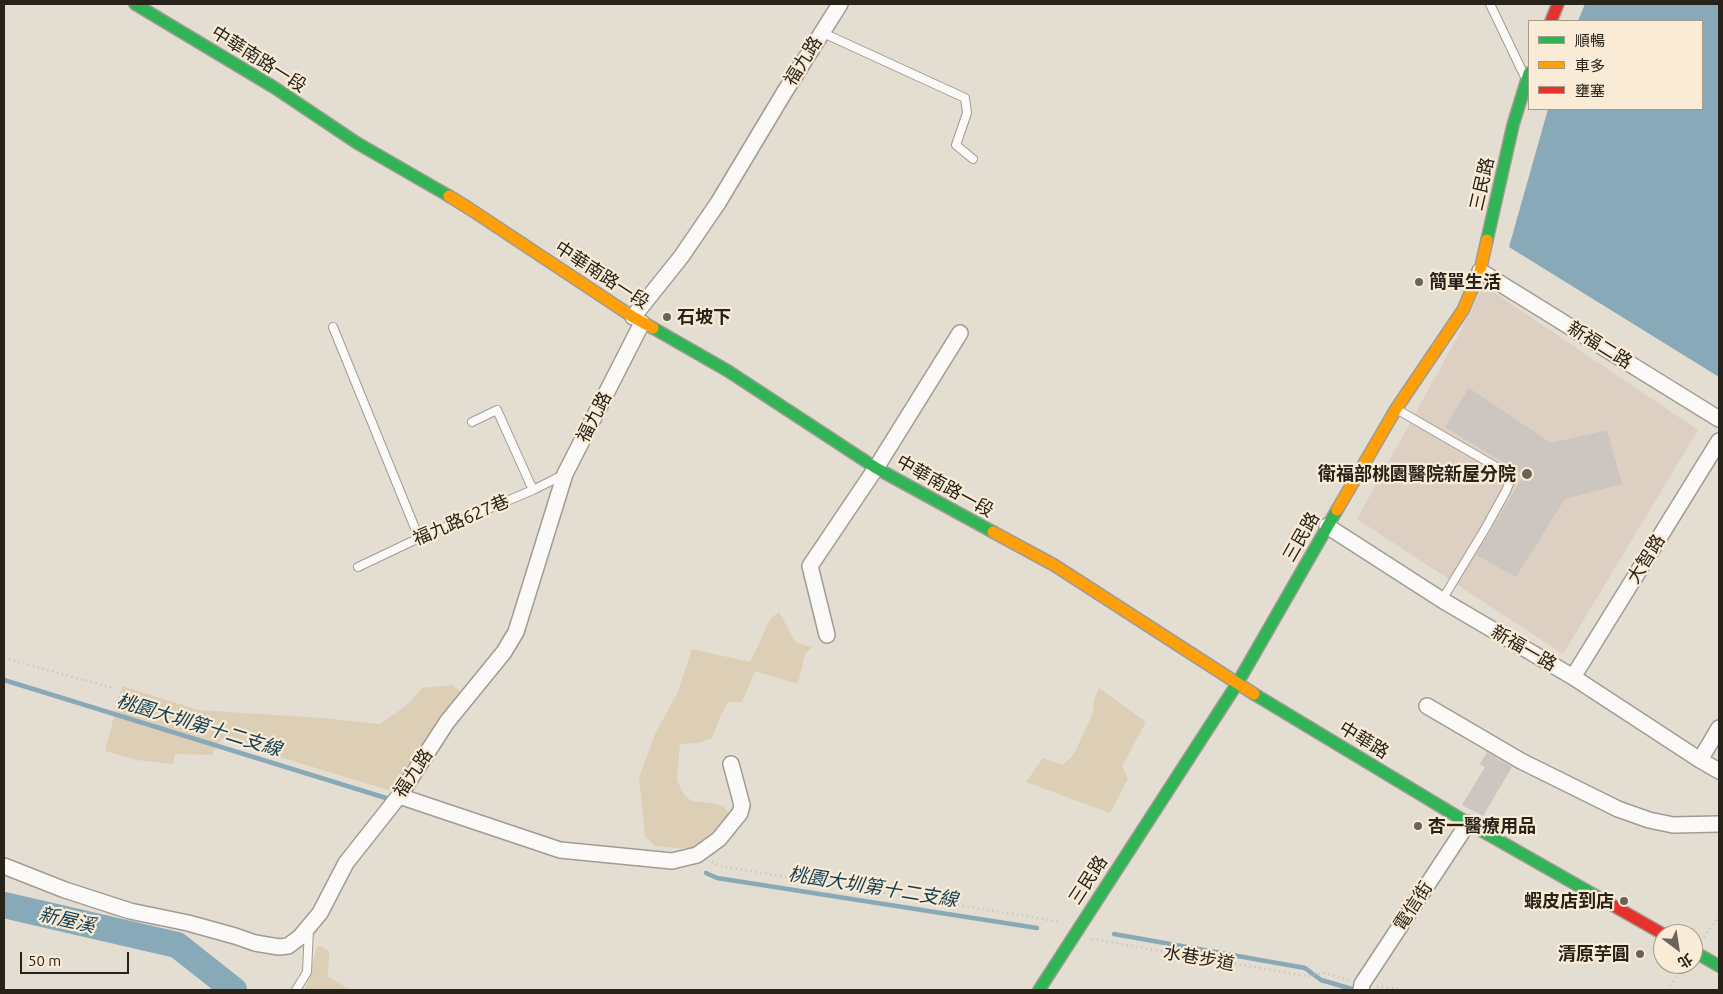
<!DOCTYPE html>
<meta charset="utf-8">
<style>
body{margin:0}
#map{position:relative;width:1723px;height:994px;overflow:hidden;background:#e4ddd1;font-family:Ubuntu,"Noto Sans TC",sans-serif}
canvas{display:block}
.frame{position:absolute;inset:0;border:5px solid #27221a;pointer-events:none}
.legend{position:absolute;left:1528px;top:20px;width:175px;height:90px;box-sizing:border-box;background:#f9ebd6;border:1px solid #a59b8b;margin:0;padding:6px 9px;list-style:none;font-size:15px;color:#27221a}
.legend li{display:flex;align-items:center;gap:10px;height:25px}
.legend b{width:25px;border:1px solid #a59b8b}
.north{position:absolute;left:1653px;top:924px;width:50px;height:50px;box-sizing:border-box;background:#f9ebd6;border:1px solid #a59b8b;border-radius:50%;rotate:149deg;font-size:14px;font-weight:700;line-height:20px;text-align:center;color:#27221a}
.north::after{content:'';display:block;margin:auto;width:18px;height:22px;background:#69635a;clip-path:polygon(50% 0,100% 100%,50% 72%,0 100%)}
.scale{position:absolute;left:20px;top:952px;width:109px;height:22px;box-sizing:border-box;border:2px solid #27221a;border-top:0;padding-left:6px;font-size:15px;line-height:18px;white-space:nowrap;color:#27221a;-webkit-text-stroke:4px #f9ebd6;paint-order:stroke}
</style>
<div id="map">
<canvas width="1723" height="994"></canvas>
<div class="frame"></div>
<ul class="legend">
<li><b style="height:6px;background:#30b455"></b>順暢</li>
<li><b style="height:6px;background:#ff9f0a"></b>車多</li>
<li><b style="height:6px;background:#e5322d"></b>壅塞</li>
</ul>
<div class="north">北</div>
<div class="scale">50 m</div>
</div>
<script>
const ctx = document.querySelector('canvas').getContext('2d');
ctx.lineJoin = 'round';
function fillPath(path, color) { ctx.fillStyle = color; ctx.fill(path, 'evenodd'); }
const shape = rows => new Path2D(rows.map(r => 'M' + r).join(''));
function trace(path, color, width, dash) { ctx.strokeStyle = color; ctx.lineWidth = width; ctx.lineCap = dash ? 'butt' : 'round'; ctx.setLineDash(dash || []); ctx.stroke(path); }
function write(font, color, halo, rows, align = 'center') {
  ctx.font = font + ' Ubuntu,"Noto Sans TC",sans-serif'; ctx.lineWidth = 4.5; ctx.setLineDash([]); ctx.textBaseline = 'middle'; ctx.strokeStyle = halo; ctx.fillStyle = color; for (const [text, x, y, turn = 0] of rows) {
    ctx.save(); ctx.translate(x, y); ctx.rotate((+turn || 0) * Math.PI / 180); ctx.textAlign = isNaN(turn) ? turn : align; if (halo) ctx.strokeText(text, 0, 0); ctx.fillText(text, 0, 0); ctx.restore();
  }
}
const medical = shape([
 [1483,285,1698,430,1563,654,1357,519,1458,336]
]);
const green = shape([
 [779,612,796,643,812,647,805,654,798,684,755,671,742,702,728,702,721,715,712,738,699,743,680,744,677,780,683,793,691,801,710,803,723,806,730,814,722,828,690,849,655,846,645,836,639,777,656,732,677,694,692,649,750,662,771,618],
 [452,685,461,692,447,712,398,793,221,739,212,755,175,754,173,764,137,760,105,751,122,686,198,710,322,718,380,724,407,705,422,688],
 [1099,688,1146,722,1122,766,1128,779,1110,813,1026,782,1043,758,1063,765,1074,754,1093,713,1094,700],
 [320,946,329,951,328,977,351,990,305,990,317,947]
]);
const water = shape([
 [1585,4,1719,4,1719,377,1509,247,1548,109,1702,109,1702,21,1578,21]
]);
const stream = shape([
 [4,680,386,798],
 [706,873,717,878,1037,928],
 [1114,934,1305,968,1321,980,1352,989]
]);
const river = shape([
 [4,905,177,945,234,990]
]);
const building = shape([
 [1469,388,1551,443,1607,430,1622,484,1565,499,1516,577,1476,555,1524,475,1445,427],
 [1487,752,1512,767,1483,816,1462,805,1485,767,1480,764]
]);
const path = shape([
 [4,658,113,688],
 [712,862,720,866,1061,922],
 [1704,937,1719,916],
 [1092,939,1305,976,1325,973,1350,980],
 [1377,986,1404,990],
 [1667,990,1685,965]
]);
const lane = shape([
 [1490,4,1524,75],
 [821,32,965,98,967,113,956,145,973,159],
 [333,327,419,538],
 [1398,410,1488,462,1504,472,1511,479,1506,491,1485,529,1442,600],
 [472,422,497,410,533,490],
 [358,567,419,538,533,490,565,474],
 [296,990,307,972,309,928]
]);
const street = shape([
 [1480,271,1719,419],
 [633,317,681,257,718,203,784,93,840,4],
 [1327,526,1442,600,1573,677,1700,760,1719,771],
 [827,635,810,566,876,468,960,333],
 [1573,677,1719,441],
 [1427,706,1521,761,1618,809,1649,820,1673,825,1719,824],
 [1700,760,1719,728],
 [399,796,560,850,672,861,697,855,719,839,740,813,742,805,731,764],
 [4,866,65,890,130,911,188,923,235,936,255,943,279,947,288,946,300,937,320,913,346,863,399,796,447,722,504,652,516,632,565,474,642,323],
 [1361,990,1362,984,1468,823]
]);
const fast = shape([
 [135,4,275,88,357,143,449,196],
 [1487,240,1513,125,1529,73],
 [653,328,728,371,876,468,993,532],
 [1254,694,1468,823,1605,901],
 [1693,951,1719,966],
 [1039,990,1237,684,1337,510]
]);
const slow = shape([
 [449,196,470,209,633,317,653,328],
 [1337,510,1396,409,1463,310,1480,271,1487,240],
 [993,532,1054,565,1254,694]
]);
const jam = shape([
 [1551,21,1558,4],
 [1605,901,1663,934]
]);
const markers = [
 [1419,282,5,"#69635a"],
 [667,317,5,"#69635a"],
 [1527,474,6,"#69635a"],
 [1418,826,5,"#69635a"],
 [1624,901,5,"#69635a"],
 [1640,954,5,"#69635a"]
];
const streetNames = [
 ["中華南路一段",259,59,32],
 ["福九路",803,61,-58],
 ["三民路",1482,184,-77],
 ["中華南路一段",602,275,33],
 ["新福二路",1600,345,32],
 ["福九路",594,417,-63],
 ["中華南路一段",945,486,29],
 ["福九路627巷",461,520,-23],
 ["三民路",1301,537,-60],
 ["大智路",1646,559,-58],
 ["新福一路",1524,648,30],
 ["中華路",1364,740,31],
 ["福九路",413,773,-56],
 ["三民路",1088,880,-57],
 ["電信街",1413,906,-57],
 ["水巷步道",1199,958,10]
];
const poiNames = [
 ["簡單生活",1429,282],
 ["石坡下",677,317],
 ["衛福部桃園醫院新屋分院",1516,474,"right"],
 ["杏一醫療用品",1428,826],
 ["蝦皮店到店",1614,901,"right"],
 ["清原芋圓",1630,954,"right"]
];
const waterNames = [
 ["桃園大圳第十二支線",199,725,17],
 ["桃園大圳第十二支線",873,887,9],
 ["新屋溪",67,920,13]
];
fillPath(medical, '#decfc3');
fillPath(green, '#ddceb6');
fillPath(water, '#88a9b7');
trace(stream, '#88a9b7', 4.5);
trace(river, '#88a9b7', 26);
fillPath(building, '#cdc5bf');
trace(lane, '#a19c93', 10);
trace(street, '#a19c93', 18);
trace(fast, '#a19c93', 14);
trace(slow, '#a19c93', 14);
trace(jam, '#a19c93', 14);
trace(path, '#c2bfbb', 2.5, [1, 4]);
trace(lane, '#fbfaf8', 8);
trace(street, '#fbfaf8', 15);
trace(fast, '#30b455', 11);
trace(slow, '#ff9f0a', 11);
trace(jam, '#e5322d', 11);
for (const [x, y, r, color] of markers) { const dot = new Path2D(); dot.arc(x, y, r, 0, 2 * Math.PI); ctx.fillStyle = color; ctx.fill(dot); trace(dot, '#f9ebd6', 2); }
write('18px', '#27221a', '#f9ebd6', streetNames);
write('bold 18px', '#27221a', '#f9ebd6', poiNames, 'left');
write('italic 19px', '#103d50', '#f9ebd6', waterNames);
</script>
